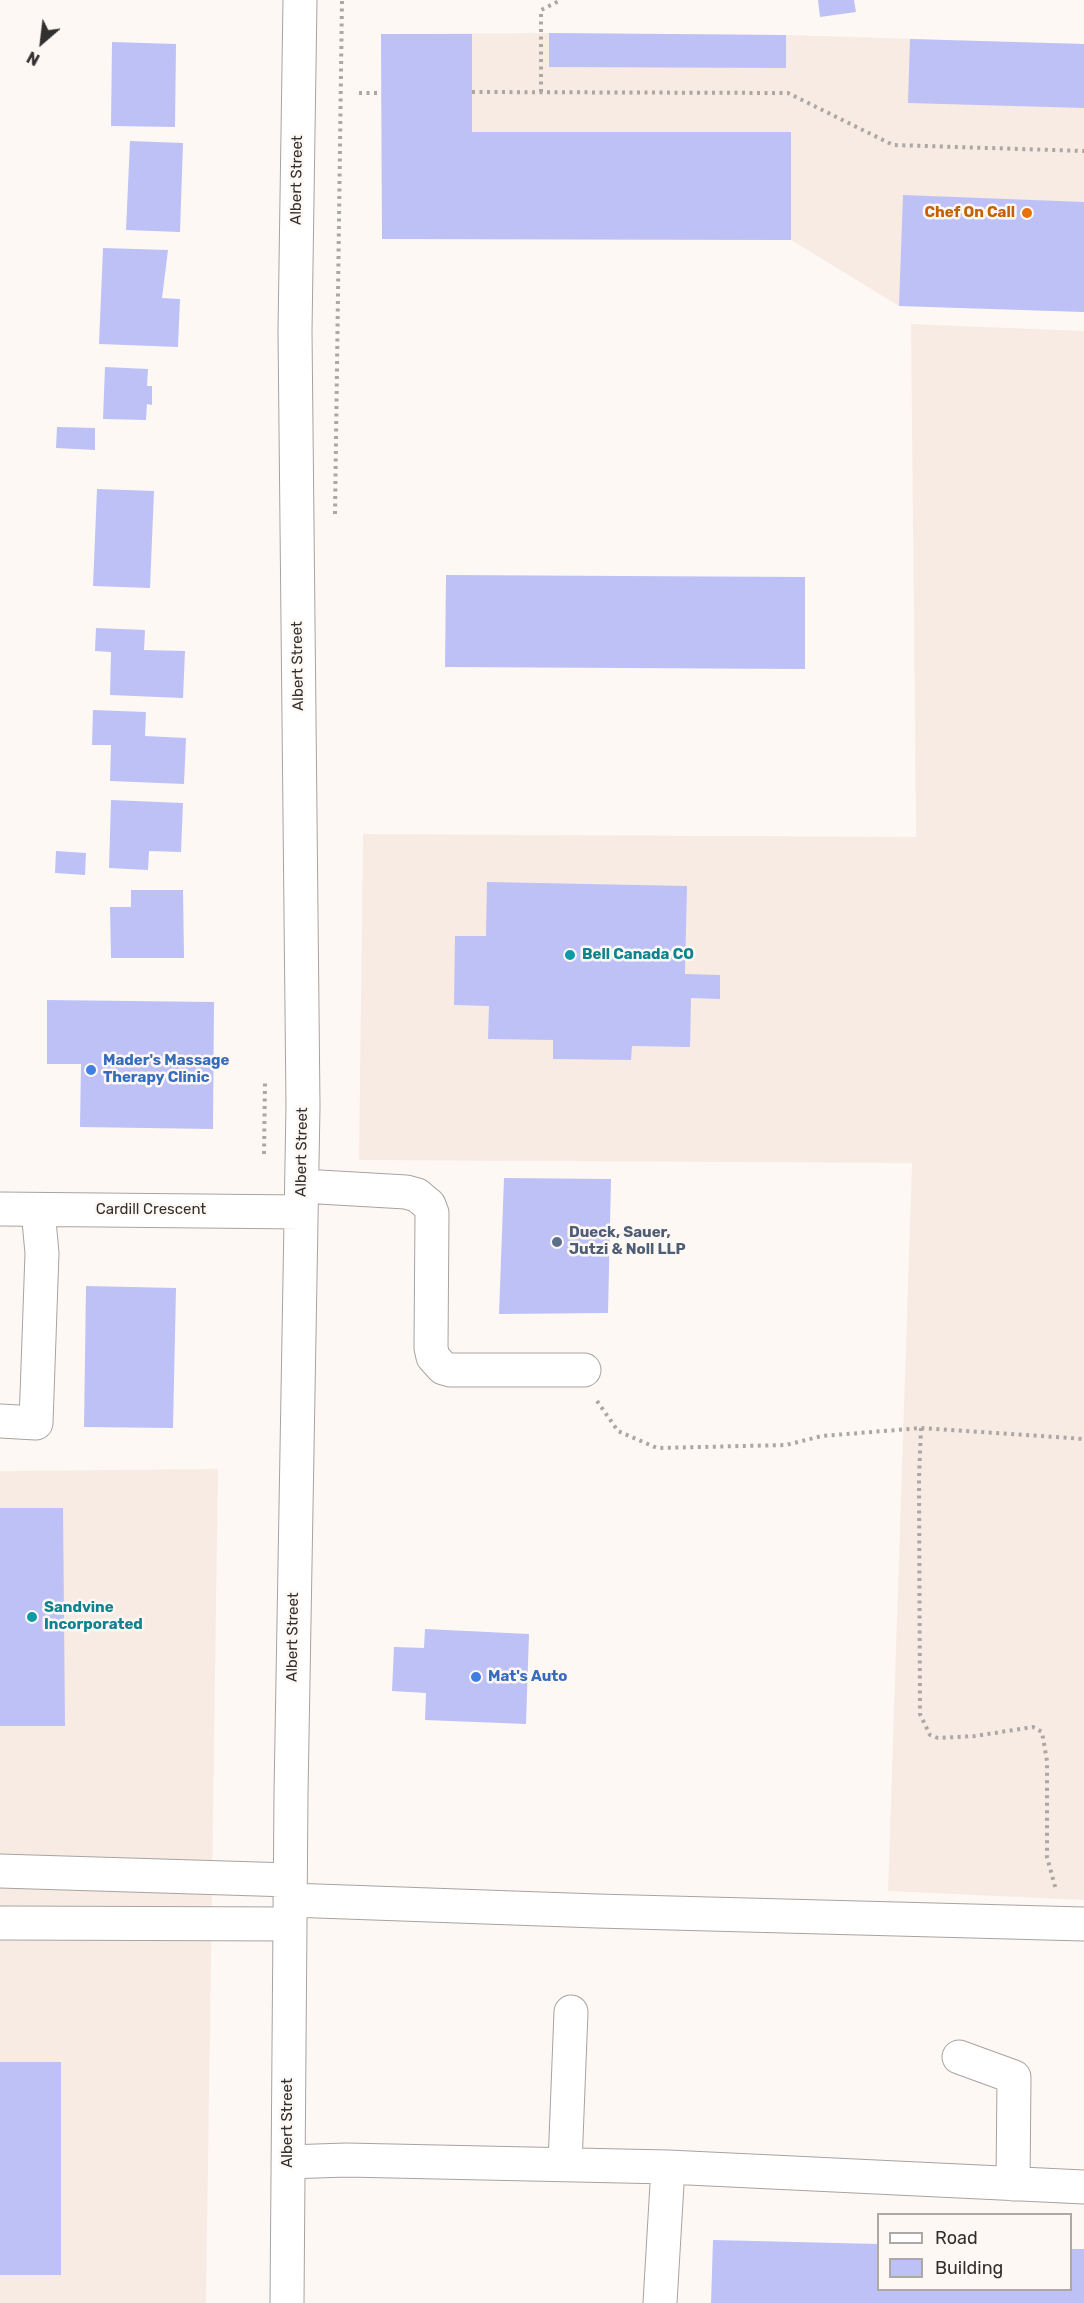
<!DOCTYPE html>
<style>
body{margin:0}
#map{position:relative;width:1084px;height:2303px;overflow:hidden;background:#fef8f5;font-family:Rubik,sans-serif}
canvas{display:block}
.legend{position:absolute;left:877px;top:2213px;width:195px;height:78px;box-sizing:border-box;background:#fef8f5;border:2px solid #aca8a6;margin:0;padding:8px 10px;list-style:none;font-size:18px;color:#32302f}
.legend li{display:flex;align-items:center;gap:12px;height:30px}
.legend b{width:30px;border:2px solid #aca8a6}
.north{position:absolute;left:12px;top:12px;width:60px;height:60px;-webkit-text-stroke:4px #fef8f5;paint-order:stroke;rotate:208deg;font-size:16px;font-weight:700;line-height:24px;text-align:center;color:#32302f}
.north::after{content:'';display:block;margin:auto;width:21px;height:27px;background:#32302f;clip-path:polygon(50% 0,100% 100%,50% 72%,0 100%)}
</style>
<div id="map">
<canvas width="1084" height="2303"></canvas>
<ul class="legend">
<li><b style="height:8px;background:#fff"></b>Road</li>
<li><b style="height:16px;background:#bdc1f6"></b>Building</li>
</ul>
<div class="north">N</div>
</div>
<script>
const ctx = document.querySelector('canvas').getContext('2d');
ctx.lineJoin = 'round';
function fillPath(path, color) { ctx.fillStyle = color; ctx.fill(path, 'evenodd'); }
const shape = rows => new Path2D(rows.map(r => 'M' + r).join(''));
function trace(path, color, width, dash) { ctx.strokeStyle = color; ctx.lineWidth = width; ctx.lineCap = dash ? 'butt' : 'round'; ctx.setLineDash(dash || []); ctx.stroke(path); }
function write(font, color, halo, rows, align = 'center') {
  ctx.font = font + ' Rubik,sans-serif'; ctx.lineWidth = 5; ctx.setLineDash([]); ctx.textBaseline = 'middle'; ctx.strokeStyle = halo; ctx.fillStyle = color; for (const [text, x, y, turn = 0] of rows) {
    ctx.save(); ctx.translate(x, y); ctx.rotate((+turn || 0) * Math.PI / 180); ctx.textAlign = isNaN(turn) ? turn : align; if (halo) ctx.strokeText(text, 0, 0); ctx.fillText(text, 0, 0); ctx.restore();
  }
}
const built = shape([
 [549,33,786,35,1084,44,1084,312,899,306,791,240,382,239,381,34],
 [911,324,1084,331,1084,1900,888,1891,912,1163,359,1160,363,834,916,837],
 [218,1469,206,2303,0,2303,0,1471]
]);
const building = shape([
 [818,0,854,0,856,12,820,17],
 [549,33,786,35,786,68,549,67],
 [381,34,472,34,472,132,791,132,791,240,382,239],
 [910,39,1084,44,1084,108,908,103],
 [112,42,176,44,175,127,111,126],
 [130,141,183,143,180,232,126,230],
 [903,195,1084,202,1084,312,899,306],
 [103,248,168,250,162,298,180,299,178,347,99,344],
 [105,367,148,369,147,386,152,386,152,405,147,404,146,420,103,419],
 [57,427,95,428,95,450,56,448],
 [97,489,154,491,150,588,93,586],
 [446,575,805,577,805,669,445,667],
 [96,628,145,630,144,650,185,651,183,698,110,695,111,652,95,651],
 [93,710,146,712,145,736,186,738,184,784,110,781,111,745,92,745],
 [111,800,183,803,181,852,149,851,148,870,109,868],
 [56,851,86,853,85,875,55,873],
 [487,882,687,886,685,974,720,975,720,999,691,998,690,1047,632,1046,631,1060,553,1059,553,1040,488,1039,489,1006,454,1005,455,936,486,936],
 [131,890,183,890,184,958,111,958,110,907,131,907],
 [47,1000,214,1002,213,1129,80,1127,81,1064,47,1064],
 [504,1178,611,1179,608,1313,499,1314],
 [86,1286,176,1288,173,1428,84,1427],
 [0,1508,63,1508,65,1726,0,1726],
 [425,1629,529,1634,526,1724,425,1720,426,1693,392,1691,394,1647,424,1648],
 [0,2062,61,2062,61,2275,0,2275],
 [713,2240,878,2244,878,2290,1070,2290,1071,2249,1084,2249,1084,2303,711,2303]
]);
const path = shape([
 [472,92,788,93,893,145,1084,151],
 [541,92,541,10,561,0],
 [359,93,381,93],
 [335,514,342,0],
 [264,1154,265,1081],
 [597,1401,618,1431,657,1448,786,1445,822,1436,921,1428,1084,1439],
 [921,1428,919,1478,920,1714,930,1735,938,1738,975,1736,1033,1727,1042,1732,1047,1761,1047,1857,1056,1890]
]);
const minor = shape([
 [302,1186,406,1192,417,1195,429,1205,432,1213,431,1348,433,1357,443,1368,450,1370,584,1370],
 [0,1209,301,1212],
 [0,1421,36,1423,42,1253,38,1210],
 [0,1871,290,1880],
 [290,1900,597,1911,1084,1924],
 [0,1923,290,1924],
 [959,2057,1014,2077,1013,2184],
 [288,2162,346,2160,668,2167,660,2303],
 [565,2164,571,2012],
 [668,2167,1084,2187],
 [287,2303,291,1794,303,1106,295,331,300,0]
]);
const markers = [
 [1027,213,6,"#e8710a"],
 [570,955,6,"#0f9aa8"],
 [91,1070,6,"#3f7fe0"],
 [557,1242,6,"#5c6f8a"],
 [32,1617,6,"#0f9aa8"],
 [476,1677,6,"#3f7fe0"]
];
const streetNames = [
 ["Albert Street",297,180,-89],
 ["Albert Street",298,666,-91],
 ["Albert Street",302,1152,-89],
 ["Cardill Crescent",151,1210],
 ["Albert Street",293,1637,-89],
 ["Albert Street",288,2123,-90]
];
const foodNames = [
 ["Chef On Call",1015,213]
];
const cultureNames = [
 ["Bell Canada CO",582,955],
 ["Sandvine",44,1608],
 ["Incorporated",44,1625]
];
const shopNames = [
 ["Mader's Massage",103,1061],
 ["Therapy Clinic",103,1078],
 ["Mat's Auto",488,1677]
];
const serviceNames = [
 ["Dueck, Sauer,",569,1233],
 ["Jutzi & Noll LLP",569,1250]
];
fillPath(built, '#f8ebe4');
fillPath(building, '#bdc1f6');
trace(minor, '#a8a3a0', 35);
trace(path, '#aca7a5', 4, [3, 4.5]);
trace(minor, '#fff', 33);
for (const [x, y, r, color] of markers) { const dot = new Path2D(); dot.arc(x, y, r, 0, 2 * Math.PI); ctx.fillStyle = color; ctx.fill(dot); trace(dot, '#fef8f5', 2); }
write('15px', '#32302f', '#fef8f5', streetNames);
write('bold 15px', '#c56008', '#fef8f5', foodNames, 'right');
write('bold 15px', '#0d838f', '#fef8f5', cultureNames, 'left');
write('bold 15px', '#366cbe', '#fef8f5', shopNames, 'left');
write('bold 15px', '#4e5e75', '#fef8f5', serviceNames, 'left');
</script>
